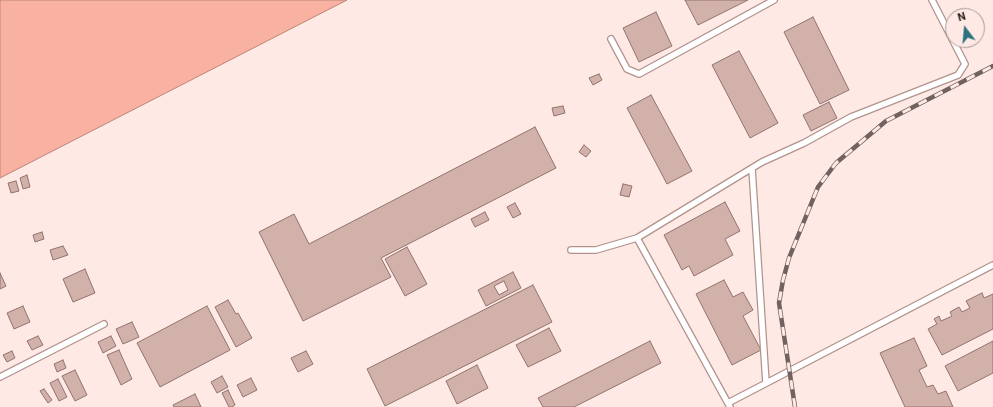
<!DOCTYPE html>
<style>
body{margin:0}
#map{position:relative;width:993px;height:407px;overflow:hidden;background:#fee9e5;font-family:Roboto,sans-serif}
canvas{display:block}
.north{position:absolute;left:945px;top:8px;width:40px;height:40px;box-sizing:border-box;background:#fee9e5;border:1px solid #a99895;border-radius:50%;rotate:344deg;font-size:11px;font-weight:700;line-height:16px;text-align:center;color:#2a1e1c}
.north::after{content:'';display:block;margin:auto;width:14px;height:18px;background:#2c727f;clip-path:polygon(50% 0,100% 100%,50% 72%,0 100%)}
</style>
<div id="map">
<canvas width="993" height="407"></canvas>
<div class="north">N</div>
</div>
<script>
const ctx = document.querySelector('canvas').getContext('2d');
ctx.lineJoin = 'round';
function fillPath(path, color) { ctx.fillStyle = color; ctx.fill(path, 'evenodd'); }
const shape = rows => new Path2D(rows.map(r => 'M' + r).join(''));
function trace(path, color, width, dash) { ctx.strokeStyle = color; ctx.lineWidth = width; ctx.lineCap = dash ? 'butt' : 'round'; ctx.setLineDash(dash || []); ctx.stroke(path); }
const water = shape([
 [0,0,347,0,0,178,0,0]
]);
const building = shape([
 [685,0,748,0,698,25,685,0],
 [656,12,672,46,639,62,623,28,656,12],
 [813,17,849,90,820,104,784,32,813,17],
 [739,51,778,123,750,138,712,65,739,51],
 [599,74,602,80,593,85,589,78,599,74],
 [651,95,692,171,667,184,627,108,651,95],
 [829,102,837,118,811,131,803,115,829,102],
 [563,106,565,113,554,116,552,108,563,106],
 [535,127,556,168,381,258,391,277,303,321,259,232,294,214,309,244,535,127],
 [584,145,591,151,586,157,579,152,584,145],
 [27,175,30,187,23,189,20,178,27,175],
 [16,181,19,191,11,193,8,183,16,181],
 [623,184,632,186,629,197,620,195,623,184],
 [725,202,740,231,725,239,733,255,694,276,689,266,682,270,664,235,725,202],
 [515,203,521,214,513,218,507,207,515,203],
 [485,212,489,220,475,227,471,219,485,212],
 [42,232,44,239,35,242,33,235,42,232],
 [63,246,68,255,53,260,50,250,63,246],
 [407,247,427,284,405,296,385,259,407,247],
 [85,269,95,293,73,302,63,279,85,269],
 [513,272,521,288,486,306,478,290,513,272],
 [504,281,508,290,499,295,494,286,504,281],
 [0,273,6,286,0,289,0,273],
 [724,280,733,297,743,292,753,310,743,316,761,350,732,365,696,294,724,280],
 [533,285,552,322,385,406,367,369,533,285],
 [982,293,984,298,993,294,993,329,942,355,928,329,937,324,934,319,939,316,941,321,952,316,950,312,959,307,962,312,970,308,966,301,982,293],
 [228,300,236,314,238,313,252,338,236,347,215,307,228,300],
 [23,306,30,322,14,329,7,313,23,306],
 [207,306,230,350,160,387,137,343,207,306],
 [132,322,139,337,123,344,116,329,132,322],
 [549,328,561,351,528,367,516,345,549,328],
 [38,336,43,345,32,350,27,341,38,336],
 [111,336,116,346,103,353,98,342,111,336],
 [914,338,927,366,919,370,927,387,933,385,938,394,946,391,953,407,905,407,880,353,914,338],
 [650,341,661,363,574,407,543,407,538,398,650,341],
 [993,341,993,373,958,391,945,366,993,341],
 [119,350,132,379,121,385,107,355,119,350],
 [12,351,15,358,7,362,3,355,12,351],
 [306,351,313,364,298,372,291,358,306,351],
 [63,360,66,368,57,372,54,364,63,360],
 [477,365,488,388,457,404,446,381,477,365],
 [75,370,87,395,75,401,62,376,75,370],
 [222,376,228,387,217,393,211,382,222,376],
 [251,378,257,390,243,397,237,385,251,378],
 [58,379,67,397,59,401,50,383,58,379],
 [44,389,52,400,48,403,40,391,44,389],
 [228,390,235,405,232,407,229,407,222,393,228,390],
 [195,394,201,407,174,407,173,405,195,394]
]);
const service = shape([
 [611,39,627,69,639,74,774,0],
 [752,169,766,383],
 [637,238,730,407],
 [571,250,596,250,637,238,762,162,804,143,851,117,958,75,965,64,932,0],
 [0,377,104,324],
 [728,403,993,265]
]);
const rail = shape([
 [795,407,779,303,783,280,789,258,818,187,836,163,886,121,993,66]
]);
fillPath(water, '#f9b1a1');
trace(water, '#bb8579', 1);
fillPath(building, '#d1b1aa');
trace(building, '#91736d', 1);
trace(service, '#b2938c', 8);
trace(service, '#fff', 5.5);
trace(rail, '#716260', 4.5);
trace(rail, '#fee9e5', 3, [9]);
</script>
